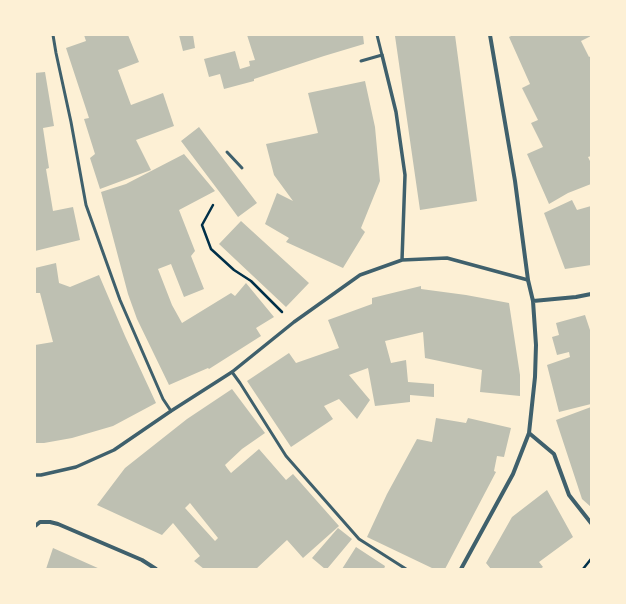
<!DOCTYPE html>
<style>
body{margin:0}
#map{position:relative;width:626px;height:604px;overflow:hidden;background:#fdf0d5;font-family:Quicksand,sans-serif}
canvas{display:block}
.frame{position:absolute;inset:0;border:36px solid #fdf0d5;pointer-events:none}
</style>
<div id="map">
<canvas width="626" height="604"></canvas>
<div class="frame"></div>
</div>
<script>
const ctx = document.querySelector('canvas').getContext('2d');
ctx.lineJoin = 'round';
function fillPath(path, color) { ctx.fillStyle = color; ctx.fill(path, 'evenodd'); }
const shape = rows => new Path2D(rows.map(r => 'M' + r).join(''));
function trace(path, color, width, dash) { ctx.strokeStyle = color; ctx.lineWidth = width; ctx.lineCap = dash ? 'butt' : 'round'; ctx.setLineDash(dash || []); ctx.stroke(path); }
const building = shape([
 [84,35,128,35,139,62,118,70,131,105,163,93,174,126,136,140,151,170,100,189,90,158,95,154,84,119,89,118,66,48,86,41],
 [179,35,193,35,195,48,183,51],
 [247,35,363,35,364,44,324,56,254,79,254,81,224,89,220,74,209,77,204,59,235,51,240,69,250,66,249,61,255,60],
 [400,35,455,35,477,201,420,210,395,36],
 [513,35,591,35,591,36,581,41,589,57,591,56,591,156,588,157,591,163,591,184,568,193,549,204,527,154,543,147,531,123,538,120,522,88,530,84,509,37],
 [45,72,54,126,43,128,49,168,46,169,53,211,73,207,80,240,35,251,35,73],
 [365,81,375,127,380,181,361,228,365,232,343,268,286,242,289,238,265,224,277,193,293,201,274,175,266,144,318,133,308,93],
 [199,127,257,203,238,217,224,198,181,141],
 [184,154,215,191,179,210,195,251,191,256,204,289,184,297,171,264,158,269,172,305,182,323,231,293,235,296,246,283,274,317,256,328,261,336,209,369,208,368,169,385,137,319,128,294,101,192,126,184],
 [572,200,577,210,591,206,591,265,565,269,544,213],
 [241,221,309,283,286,307,219,244],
 [56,263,59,283,70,287,99,275,125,336,156,403,113,426,72,438,44,443,35,443,35,345,53,342,40,293,35,293,35,268],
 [421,286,421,289,466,295,509,303,520,375,520,396,480,392,482,370,425,358,423,332,385,341,391,363,406,360,408,382,434,384,434,397,410,395,410,402,375,406,368,368,349,375,370,400,357,419,339,399,324,406,333,419,291,447,247,381,289,353,296,363,339,348,328,320,372,304,372,298],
 [585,315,591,333,591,404,559,412,547,365,570,357,569,352,557,355,552,337,559,335,556,323],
 [232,389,265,433,242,449,225,465,227,468,231,473,259,449,286,480,293,474,339,526,303,558,287,540,256,569,204,569,194,561,200,556,173,523,162,535,97,505,125,468,187,419],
 [190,503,218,538,215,541,185,508],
 [591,407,591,507,582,499,556,420],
 [436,418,466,423,468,418,511,428,504,457,497,456,494,471,496,472,445,569,434,569,367,537,387,494,417,439,432,442],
 [547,490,573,537,539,562,543,567,540,569,491,569,486,563,512,517],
 [338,528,352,539,327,569,325,569,312,558],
 [356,547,385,566,384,569,342,569],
 [53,548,100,569,46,569]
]);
const path = shape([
 [213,205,202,225,211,249,234,270,251,281,282,312],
 [583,569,591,559]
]);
const service = shape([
 [53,35,56,53,71,122,86,205,120,300,163,399,171,411],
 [361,61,382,55,377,35],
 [227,152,242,168],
 [232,372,240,383,286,456,359,539,406,569]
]);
const pedestrian = shape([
 [382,55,396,112,405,175,402,260],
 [35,475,41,475,76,467,114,450,171,411,232,372,294,322,360,275,402,260,447,258,528,280]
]);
const minor = shape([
 [533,301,576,297,591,294],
 [529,433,554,454,569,495,591,523],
 [35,526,40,522,50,522,58,524,142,560,156,569],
 [461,569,513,474,529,433,535,377,536,345,533,301,528,280,515,181,490,35]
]);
fillPath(building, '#bec0b2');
trace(path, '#003049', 2.5);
trace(service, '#3f606c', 3);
trace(pedestrian, '#3f606c', 3.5);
trace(minor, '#3f606c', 4);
</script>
